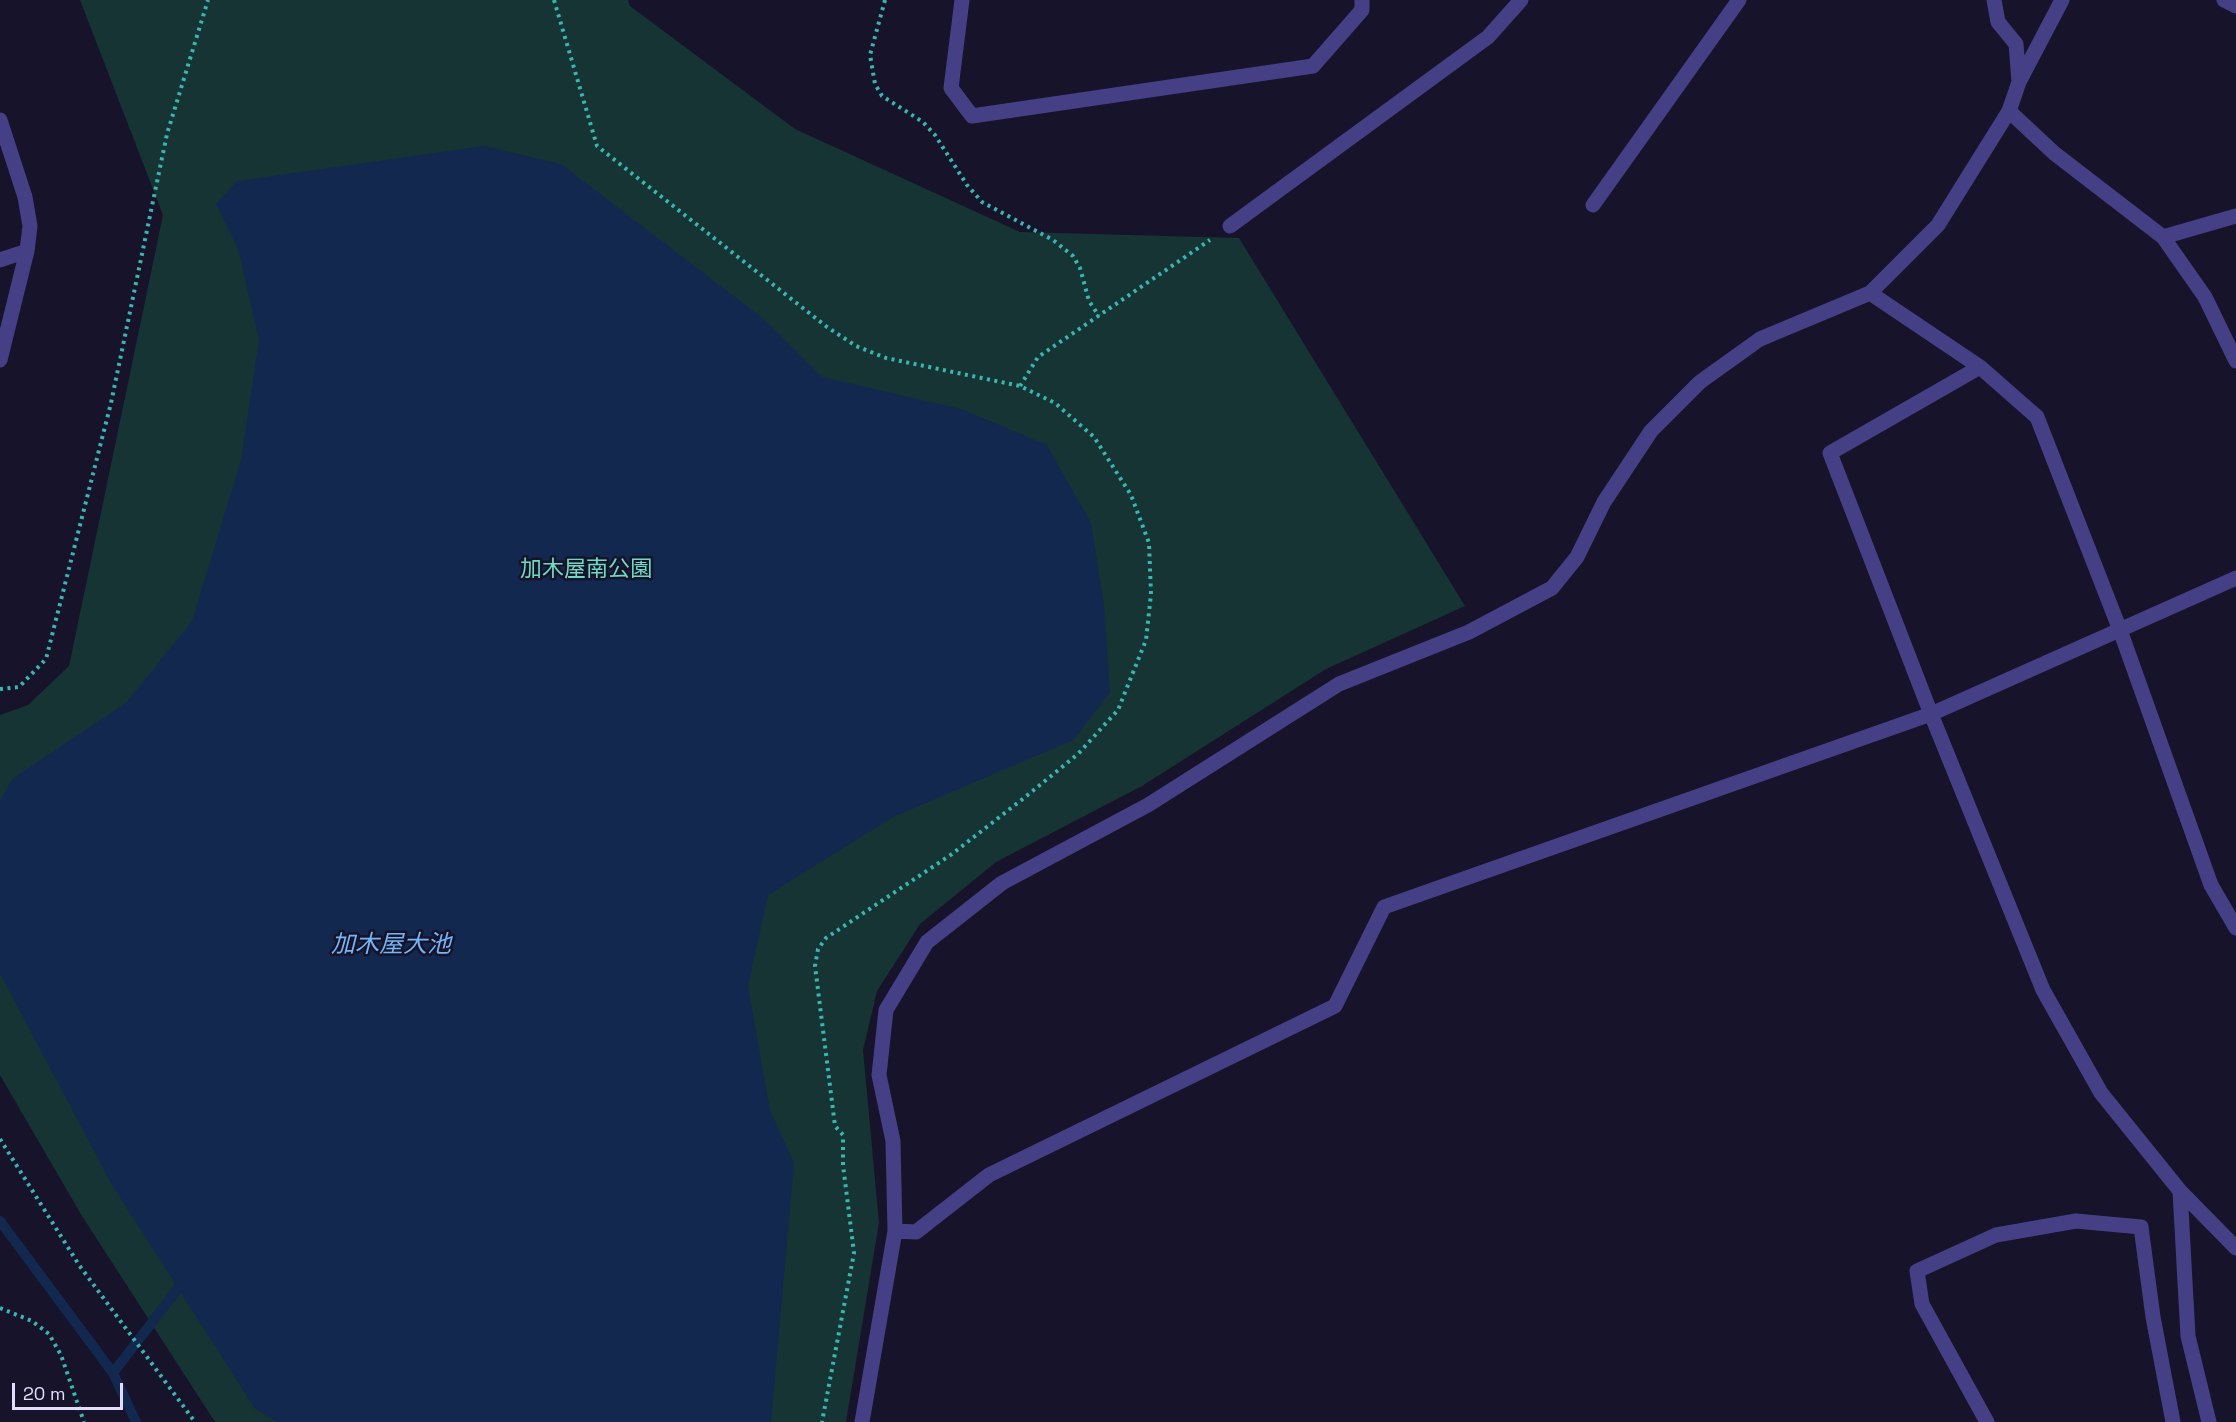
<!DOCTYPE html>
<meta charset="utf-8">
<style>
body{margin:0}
#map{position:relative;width:2236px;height:1422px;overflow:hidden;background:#17132a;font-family:"Space Grotesk",sans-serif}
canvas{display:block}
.scale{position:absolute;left:12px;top:1383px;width:111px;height:27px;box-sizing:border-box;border:3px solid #e2ddfd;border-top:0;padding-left:8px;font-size:18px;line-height:21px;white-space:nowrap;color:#e2ddfd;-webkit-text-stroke:4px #17132a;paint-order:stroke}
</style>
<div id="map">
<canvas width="2236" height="1422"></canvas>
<div class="scale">20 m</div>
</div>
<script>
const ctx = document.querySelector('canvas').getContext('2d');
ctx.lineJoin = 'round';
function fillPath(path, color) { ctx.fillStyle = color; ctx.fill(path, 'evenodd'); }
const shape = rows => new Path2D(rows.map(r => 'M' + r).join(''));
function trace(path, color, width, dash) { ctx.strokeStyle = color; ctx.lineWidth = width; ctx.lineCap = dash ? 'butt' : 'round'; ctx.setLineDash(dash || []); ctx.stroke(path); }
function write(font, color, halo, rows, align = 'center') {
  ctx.font = font + ' "Space Grotesk","Noto Sans JP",sans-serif'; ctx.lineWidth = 5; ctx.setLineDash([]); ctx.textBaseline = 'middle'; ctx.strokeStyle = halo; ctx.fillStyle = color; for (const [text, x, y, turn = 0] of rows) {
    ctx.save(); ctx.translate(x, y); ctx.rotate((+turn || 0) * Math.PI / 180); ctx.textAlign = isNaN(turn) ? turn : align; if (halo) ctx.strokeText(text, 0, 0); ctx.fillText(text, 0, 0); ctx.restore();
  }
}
const green = shape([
 [80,0,628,0,630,6,795,129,1020,232,1239,238,1465,606,1326,669,1142,786,996,862,920,924,877,991,863,1050,879,1223,846,1422,215,1422,82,1216,0,1075,0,715,28,705,69,666,163,215]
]);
const water = shape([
 [484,146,561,164,765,320,822,377,961,409,1047,445,1091,523,1104,605,1110,693,1073,740,893,817,768,895,748,986,770,1110,794,1163,771,1422,277,1422,255,1409,112,1185,0,974,0,800,13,778,126,703,192,621,241,460,259,340,238,249,216,204,237,181]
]);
const stream = shape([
 [0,1221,113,1373,136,1422],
 [113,1373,186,1278]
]);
const path = shape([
 [554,0,597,146,827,327,856,346,886,358,1020,386,1055,403,1094,437,1131,495,1149,543,1151,594,1146,640,1118,710,1078,754,1024,798,952,854,826,938,818,949,815,966,835,1126,843,1135,843,1165,854,1253,822,1422],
 [885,0,870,55,875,84,882,96,923,122,935,135,967,185,982,202,1053,240,1073,256,1080,268,1089,301,1099,316],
 [1020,386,1038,357,1210,240],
 [0,689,19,687,46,659,111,403,167,134,208,0],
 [0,1139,79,1265,195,1422],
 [0,1308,32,1321,49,1334,61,1355,84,1422]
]);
const minor = shape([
 [962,0,951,88,972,116,1313,66,1362,10,1362,0],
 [1994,0,1998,22,2016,44,2019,82],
 [2224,0,2236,6],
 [2009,111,2054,153,2163,237,2205,297,2236,361],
 [0,120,25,197,30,226,27,251,0,360],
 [1593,205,1739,0],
 [1230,226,1488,37,1521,0],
 [2163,237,2236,216],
 [0,260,27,251],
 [1870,293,1980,367,1830,453,1931,714,2043,990,2101,1093,2180,1191,2236,1248],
 [1980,367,2037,417,2120,630,2211,885,2236,928],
 [2180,1191,2188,1336,2209,1422],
 [895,1231,916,1232,989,1175,1335,1006,1384,907,1931,714,2236,578],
 [862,1422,895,1231,893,1141,879,1075,886,1010,927,942,1002,883,1148,805,1339,684,1469,632,1552,588,1577,557,1604,502,1651,431,1700,382,1760,339,1870,293,1938,225,2009,111,2019,82,2062,0],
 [1987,1422,1922,1304,1917,1271,1996,1235,2076,1221,2141,1227,2153,1317,2173,1422]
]);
const parkNames = [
 ["加木屋南公園",586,570]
];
const waterNames = [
 ["加木屋大池",391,945]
];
fillPath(green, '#163433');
fillPath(water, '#12284e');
trace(stream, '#12284e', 10);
trace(path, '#38b7b2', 4, [3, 4.5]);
trace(minor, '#454086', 15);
write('22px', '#6cdbc2', '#17132a', parkNames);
write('italic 24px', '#72b6f7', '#17132a', waterNames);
</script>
